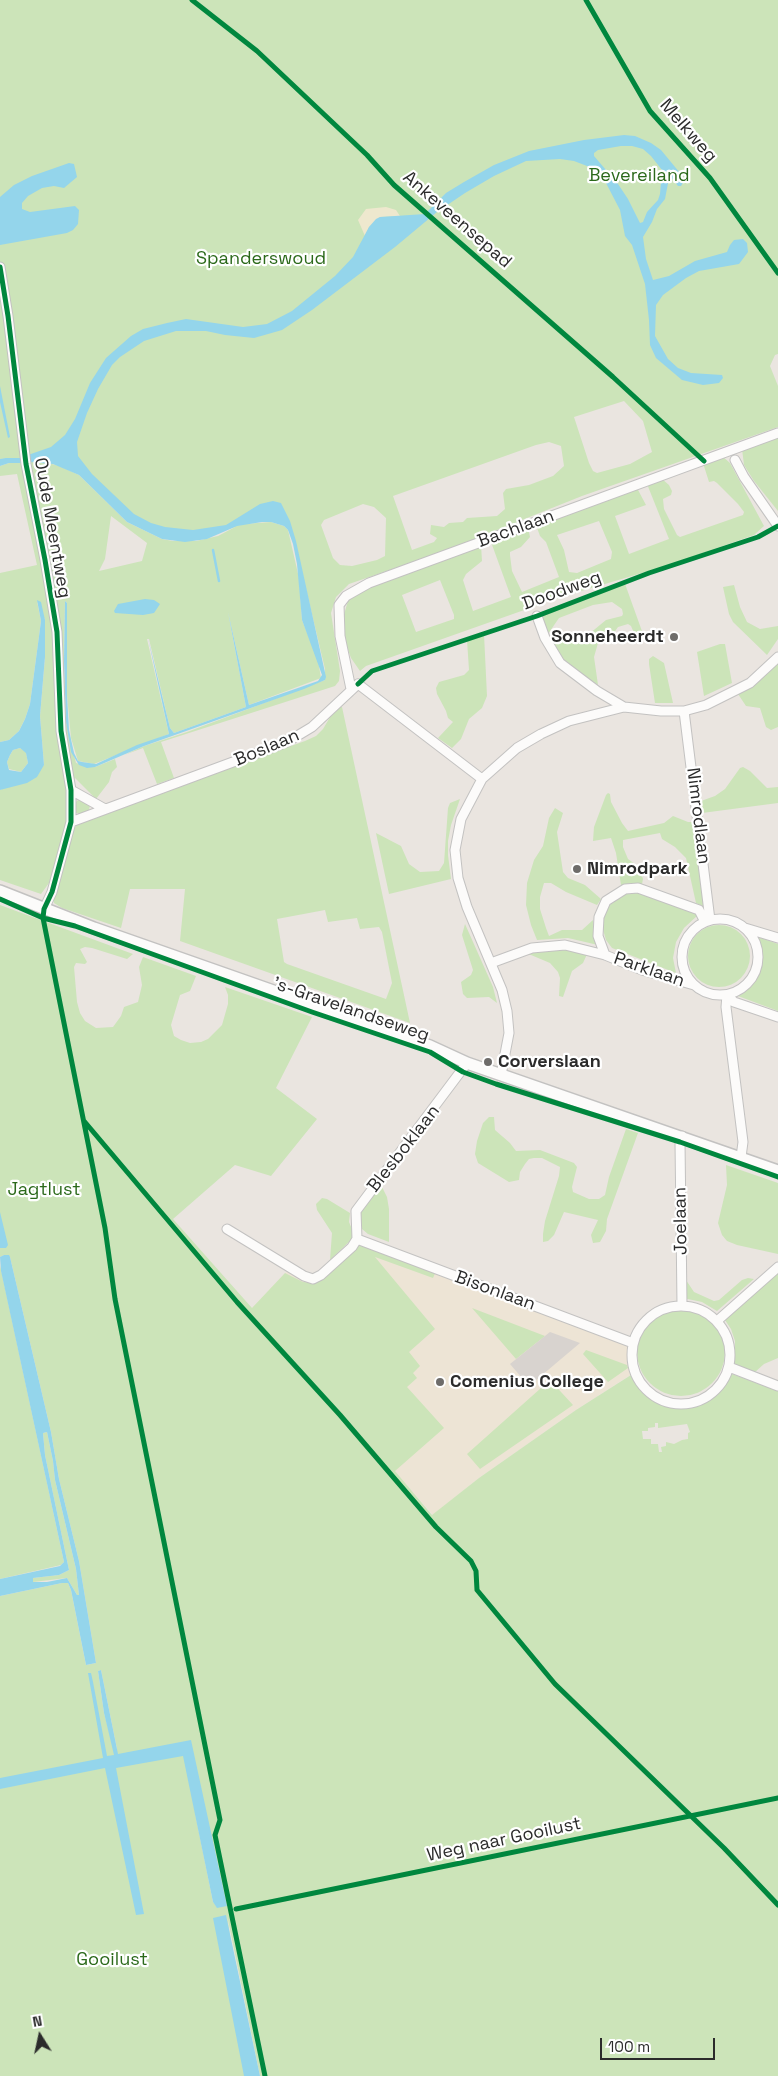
<!DOCTYPE html>
<style>
body{margin:0}
#map{position:relative;width:778px;height:2076px;overflow:hidden;background:#eae5e0;font-family:"Space Grotesk",sans-serif}
canvas{display:block}
.north{position:absolute;left:15px;top:2011px;width:50px;height:50px;-webkit-text-stroke:4px #fff;paint-order:stroke;rotate:350deg;font-size:14px;font-weight:700;line-height:20px;text-align:center;color:#2b2b2b}
.north::after{content:'';display:block;margin:auto;width:18px;height:22px;background:#2b2b2b;clip-path:polygon(50% 0,100% 100%,50% 72%,0 100%)}
.scale{position:absolute;left:600px;top:2038px;width:115px;height:22px;box-sizing:border-box;border:2px solid #2b2b2b;border-top:0;padding-left:6px;font-size:15px;line-height:18px;white-space:nowrap;color:#2b2b2b;-webkit-text-stroke:4px #fff;paint-order:stroke}
</style>
<div id="map">
<canvas width="778" height="2076"></canvas>
<div class="north">N</div>
<div class="scale">100 m</div>
</div>
<script>
const ctx = document.querySelector('canvas').getContext('2d');
ctx.lineJoin = 'round';
function fillPath(path, color) { ctx.fillStyle = color; ctx.fill(path, 'evenodd'); }
const shape = rows => new Path2D(rows.map(r => 'M' + r).join(''));
function trace(path, color, width, dash) { ctx.strokeStyle = color; ctx.lineWidth = width; ctx.lineCap = dash ? 'butt' : 'round'; ctx.setLineDash(dash || []); ctx.stroke(path); }
function write(font, color, halo, rows, align = 'center') {
  ctx.font = font + ' "Space Grotesk",sans-serif'; ctx.lineWidth = 4.5; ctx.setLineDash([]); ctx.textBaseline = 'middle'; ctx.strokeStyle = halo; ctx.fillStyle = color; for (const [text, x, y, turn = 0] of rows) {
    ctx.save(); ctx.translate(x, y); ctx.rotate((+turn || 0) * Math.PI / 180); ctx.textAlign = isNaN(turn) ? turn : align; if (halo) ctx.strokeText(text, 0, 0); ctx.fillText(text, 0, 0); ctx.restore();
  }
}
const education = shape([
 [357,1239,633,1343,632,1355,635,1372,576,1410,479,1478,433,1515,252,1308,285,1273,293,1269,313,1279]
]);
const green = shape([
 [0,0,778,0,778,354,775,355,770,366,778,386,778,427,582,496,442,552,349,584,336,597,331,613,340,671,339,681,335,686,161,742,174,778,157,784,143,748,124,755,144,746,187,732,325,680,325,669,293,534,282,518,244,524,271,522,284,526,288,530,299,578,302,620,318,660,321,678,249,705,228,612,246,707,174,733,170,728,149,639,147,639,169,734,94,764,78,761,71,738,67,695,67,603,65,601,64,661,66,722,76,763,95,767,115,759,117,767,112,772,109,782,96,799,75,778,68,787,67,820,49,883,41,894,0,880,0,790,44,765,40,716,45,657,45,620,37,601,41,621,30,704,25,719,19,731,9,740,0,742,0,573,37,565,17,474,0,476,0,466,9,463,22,463,21,458,0,459],
 [624,401,643,421,652,452,630,464,597,473,593,471,589,463,574,417],
 [549,442,561,446,564,466,553,476,529,485,506,489,503,493,505,509,497,516,467,518,463,522,449,523,444,527,431,525,430,534,437,538,434,542,412,550,393,496,536,445],
 [46,460,76,469,148,531,213,534,235,527,218,536,196,541,173,541,162,539,127,522,79,475,60,466,48,463,33,462],
 [363,504,374,507,386,518,385,556,377,560,352,566,340,565,333,558,321,525,324,520],
 [111,516,147,543,142,561,99,571,105,559],
 [778,436,778,511,754,481,744,465,742,449],
 [722,456,730,463,764,526,754,535,669,565,561,597,366,666,360,671,351,658,346,644,342,621,348,601,357,592,453,555,481,545,482,561,466,574,463,580,473,611,511,597,491,542,528,528,530,537,521,547,510,552,510,555,512,571,522,592,559,577,546,542,540,536,536,525,637,488,646,505,615,516,629,554,669,539,647,484,662,479,669,485,672,491,671,495,663,499,664,509,677,535,680,537,743,515,744,512,738,504,717,483,714,481,709,482,703,463],
 [599,521,612,552,611,559,577,573,569,572,564,550,557,535],
 [440,580,454,615,454,619,416,632,402,595],
 [624,581,643,634,641,636,634,633,631,626,628,624,618,627,611,637,598,643,594,657,598,685,571,667,563,659,552,643,555,638,560,633,568,632,581,636,589,634,606,620,622,616,623,614,622,609,612,602,593,605,559,618,548,634,539,613],
 [734,585,740,607,747,622,760,629,778,626,778,639,767,655,733,622,729,614,723,587],
 [484,634,487,696,482,708,469,719,461,739,452,748,438,738,453,722,448,718,446,711,437,694,436,688,439,682,464,675,469,670,467,640],
 [720,644,725,644,732,683,704,696,697,652],
 [653,656,664,663,673,703,655,703,649,664,649,659],
 [778,660,778,727,771,730,766,727,760,708,746,706,736,691],
 [336,707,342,707,410,1023,180,941,185,889,130,889,121,928,62,908,54,903,53,898,69,842,76,825,80,821,305,741,316,736,323,729],
 [325,910,328,922,357,918,360,929,379,927,382,932,392,983,386,999,287,964,284,962,277,919],
 [20,748,26,752,28,763,21,772,9,769,7,762,10,755,13,750],
 [743,767,750,771,767,788,778,787,778,803,702,813,701,801,715,796,725,789,740,768],
 [608,793,610,794,611,802,622,823,628,831,664,823,673,816,688,822,694,822,705,907,696,903,686,858,675,847,662,839,660,833,623,840,623,847,628,859,639,867,643,879,642,884,632,883,621,885,616,853,611,838,593,841,594,827,606,795],
 [460,799,451,825,448,841,448,855,451,879,389,894,376,833,401,846,409,864,420,872,439,871,444,863,448,808,450,803],
 [78,800,90,805,89,810,82,815,74,812,75,803],
 [555,808,563,813,557,832,563,872,568,878,585,885,601,899,597,905,566,892,551,883,544,883,540,897,540,909,546,928,549,936,562,930,582,930,593,920,594,934,598,945,568,938,537,940,531,925,526,905,527,883,534,860,543,846,549,818],
 [637,892,698,915,684,928,676,942,673,958,676,973,612,948,606,940,602,926,607,907,626,893],
 [0,905,133,954,127,959,92,948,85,947,80,949,87,962,85,964,76,963,74,967,77,1002,80,1013,85,1021,96,1028,113,1027,121,1016,124,1007,138,1002,142,985,139,967,143,957,196,976,190,991,180,995,171,1025,174,1036,181,1040,190,1043,201,1042,208,1039,222,1025,228,1004,228,995,225,987,312,1017,276,1088,317,1119,271,1176,235,1165,173,1219,252,1308,285,1273,303,1282,316,1283,359,1244,437,1269,433,1278,375,1257,435,1329,409,1352,420,1366,413,1373,417,1378,407,1387,444,1428,395,1471,432,1515,479,1478,576,1410,631,1375,636,1385,648,1396,658,1403,673,1407,690,1407,709,1400,721,1390,732,1374,778,1391,778,2076,260,2076,227,1915,251,2076,0,2076,0,1596,62,1583,68,1583,71,1590,86,1665,96,1663,79,1561,59,1479,51,1432,10,1257,4,1255,0,1257],
 [655,1423,658,1423,658,1428,687,1424,690,1432,688,1433,688,1439,682,1440,674,1444,666,1442,666,1446,661,1447,662,1452,659,1452,658,1444,651,1444,651,1439,643,1439,642,1431,648,1431,648,1428,655,1427],
 [101,1670,117,1749,114,1750,104,1713,98,1671],
 [195,1813,218,1908,213,1902],
 [465,924,493,987,497,1003,489,997,467,998,463,994,461,982,471,975,473,970,462,935],
 '688 956a31 31 0 1 1 62 0a31 31 0 1 1-62 0Z',
 [758,937,778,944,778,1011,738,996,751,987,760,970,762,954],
 [564,948,588,952,583,963,572,971,563,997,559,996,560,978,558,972,550,963,531,955,520,955,538,950],
 [489,1117,494,1117,495,1130,510,1143,516,1151,540,1150,574,1163,577,1167,572,1187,573,1192,589,1199,599,1199,605,1195,609,1177,626,1129,638,1133,607,1219,606,1231,600,1242,593,1243,591,1235,598,1220,564,1212,554,1235,548,1241,543,1242,543,1234,545,1221,559,1176,560,1167,542,1158,534,1158,529,1159,525,1164,520,1172,519,1180,509,1182,478,1163,475,1154,477,1141,483,1123],
 [726,1165,778,1183,778,1254,737,1245,727,1241,722,1235,718,1223,727,1185],
 [381,1185,387,1197,389,1209,389,1242,368,1234,362,1229,359,1223,361,1211],
 [322,1198,327,1199,350,1213,349,1222,354,1234,354,1237,330,1260,332,1233,317,1210,316,1204],
 [0,1265,64,1562,61,1565,0,1579],
 [778,1269,778,1358,764,1364,754,1373,735,1366,735,1341,731,1329,723,1317],
 [748,1278,754,1279,717,1311,702,1302,683,1298,686,1280,694,1292,714,1301,719,1300,742,1280],
 '637 1352a44 44 0 1 1 88 0a44 44 0 1 1-88 0Z',
 [472,1308,545,1336,516,1359],
 [586,1350,627,1365,628,1368,608,1382,583,1354],
 [550,1380,573,1405,480,1469,467,1454],
 [47,1432,53,1461,55,1480,76,1569,79,1595,77,1595,67,1578,33,1582,33,1578,59,1575,69,1570,45,1455,43,1433]
]);
const sand = shape([
 [386,207,396,210,400,216,380,217,369,227,365,236,358,220,366,209]
]);
const plaza = shape([
 [550,1332,580,1343,529,1386,510,1364]
]);
const water = shape([
 [624,135,635,136,651,143,661,150,680,173,684,181,681,186,678,186,671,177,669,178,665,199,657,209,652,222,643,237,646,259,653,280,669,276,695,261,727,252,730,245,734,240,743,239,747,243,748,252,739,264,699,271,686,278,663,295,656,305,655,336,668,359,678,368,691,373,722,375,723,378,719,383,703,385,682,380,656,358,650,345,649,320,645,284,632,245,625,236,620,210,606,183,597,175,587,166,574,161,560,159,526,161,494,176,465,193,437,212,395,247,312,310,282,330,254,338,225,335,206,331,176,331,144,341,120,357,112,365,98,389,87,413,77,442,78,456,92,474,134,514,151,523,165,527,193,530,226,525,260,504,273,501,281,503,290,521,296,541,326,677,325,680,304,689,144,746,95,767,87,768,79,765,71,752,66,722,64,661,65,601,67,603,67,695,69,730,74,753,78,761,82,762,96,764,137,745,169,734,148,638,170,728,174,733,246,707,228,612,249,705,318,681,322,675,302,620,297,564,293,544,288,530,284,526,271,522,262,522,237,526,207,539,185,542,162,539,127,522,79,475,53,464,29,462,28,455,51,447,65,435,75,419,90,383,106,358,131,336,143,329,167,323,186,319,243,327,267,324,292,311,335,276,353,257,369,227,376,219,380,217,425,214,446,193,464,182,494,165,529,151,584,140],
 [621,146,632,146,643,149,651,156,662,170,660,194,658,200,647,212,643,222,640,223,628,199,618,184,594,156,594,153,598,150],
 [69,163,74,164,77,177,64,188,54,186,42,188,28,196,22,203,22,209,30,212,75,206,79,210,78,224,73,230,67,233,0,245,0,197,14,185,32,176],
 [0,386,10,437,8,438,0,402],
 [6,458,21,458,22,463,9,463,0,466,0,459],
 [145,599,154,600,160,604,154,613,143,615,115,613,114,611,118,604],
 [37,600,41,602,45,620,45,657,40,716,44,765,37,777,27,783,0,790,0,742,9,740,19,731,25,719,30,704,41,621],
 [20,748,26,753,28,763,21,772,9,770,7,762,10,755,13,750],
 [0,1212,8,1245,6,1248,0,1248],
 [4,1255,9,1255,10,1257,51,1432,59,1479,79,1561,96,1663,86,1665,71,1590,68,1583,62,1583,0,1596,0,1579,60,1566,64,1562,1,1271,0,1257],
 [47,1432,53,1461,55,1480,76,1569,79,1595,77,1595,67,1578,47,1582,33,1582,33,1578,59,1575,69,1570,45,1455,43,1433],
 [101,1670,118,1754,191,1740,227,1906,217,1908,213,1902,183,1756,116,1768,144,1914,136,1915,105,1768,0,1789,0,1778,103,1758,88,1673,91,1673,93,1682,107,1756,114,1755,104,1713,98,1671],
 [226,1915,260,2076,244,2076,213,1918]
]);
const stream = shape([
 [213,550,219,581]
]);
const minor = shape([
 [0,267,8,316,26,464,45,560,57,632,61,731,71,790,71,822,52,892,44,909],
 [735,460,744,477,778,526],
 [537,616,545,638,560,663,597,691,624,707,661,711,684,711,706,705,750,683,778,657],
 [351,689,340,636,339,605,346,596,369,583,778,433],
 [684,711,710,920],
 [71,790,105,809],
 [71,822,287,742,312,727,358,684,482,779],
 '682 957a38 38 0 1 1 76 0a38 38 0 1 1-76 0Z',
 [745,928,778,938],
 [605,955,598,936,599,917,606,901,625,889,638,888,699,910,705,922],
 [491,963,532,948,565,945,605,955,642,970,694,985],
 [727,995,726,1007,743,1142,741,1157],
 [727,995,734,1002,778,1017],
 [501,1075,509,1033,507,1011,502,990,467,907,458,878,455,850,461,819,482,779,517,748,541,734,569,721,624,707],
 [682,1136,680,1142,682,1305],
 [227,1229,304,1276,313,1279,321,1275,352,1247,357,1239],
 [357,1239,633,1343],
 [357,1239,356,1211,467,1063],
 '632 1355a49 49 0 1 1 98 0a49 49 0 1 1-98 0Z',
 [717,1321,778,1267],
 [729,1367,778,1386]
]);
const tertiary = shape([
 [0,891,94,928,430,1046,467,1063,778,1171]
]);
const cycleway = shape([
 [192,0,257,51,367,155,394,185,613,377,704,461],
 [586,0,650,111,710,178,778,273],
 [0,267,8,316,26,464,45,560,57,632,61,731,71,790,71,822,52,892,44,909,43,918,105,1228,115,1299,220,1820,215,1835,265,2076],
 [358,684,372,671,537,616,649,573,758,537,778,526],
 [0,899,43,918,75,926,312,1012,430,1052,463,1072,496,1084,680,1142,778,1177],
 [84,1121,237,1302,340,1415,436,1527,471,1561,476,1571,477,1590,555,1684,724,1848,778,1905],
 [236,1909,778,1798]
]);
const markers = [
 [674,637,5,"#6e6c6a"],
 [577,869,5,"#6e6c6a"],
 [488,1062,5,"#6e6c6a"],
 [440,1382,5,"#6e6c6a"]
];
const streetNames = [
 ["Melkweg",688,131,49],
 ["Ankeveensepad",457,220,41],
 ["Oude Meentweg",52,528,80],
 ["Bachlaan",516,529,-20],
 ["Doodweg",562,591,-20],
 ["Boslaan",267,748,-23],
 ["Nimrodlaan",698,816,83],
 ["Parklaan",649,970,19],
 ["'s-Gravelandseweg",351,1010,19],
 ["Blesboklaan",404,1149,-52],
 ["Joelaan",681,1221,-91],
 ["Bisonlaan",495,1291,20],
 ["Weg naar Gooilust",504,1840,-12]
];
const parkNames = [
 ["Bevereiland",639,176],
 ["Spanderswoud",261,259],
 ["Jagtlust",44,1190],
 ["Gooilust",112,1960]
];
const poiNames = [
 ["Sonneheerdt",664,637,"right"],
 ["Nimrodpark",587,869],
 ["Corverslaan",498,1062],
 ["Comenius College",450,1382]
];
fillPath(education, '#ede4d5');
fillPath(green, '#cce4b9');
fillPath(sand, '#eee8ce');
fillPath(plaza, '#d8d3cf');
fillPath(water, '#94d5eb');
trace(stream, '#94d5eb', 2.5);
trace(minor, '#c3c2c1', 11);
trace(tertiary, '#c3c2c1', 14);
trace(minor, '#fcfbfa', 9);
trace(tertiary, '#fcfbfa', 11);
trace(cycleway, '#00873e', 5);
for (const [x, y, r, color] of markers) { const dot = new Path2D(); dot.arc(x, y, r, 0, 2 * Math.PI); ctx.fillStyle = color; ctx.fill(dot); trace(dot, '#fff', 2); }
write('18px', '#2b2b2b', '#fff', streetNames);
write('18px', '#2b691a', '#fff', parkNames);
write('bold 18px', '#2b2b2b', '#fff', poiNames, 'left');
</script>
